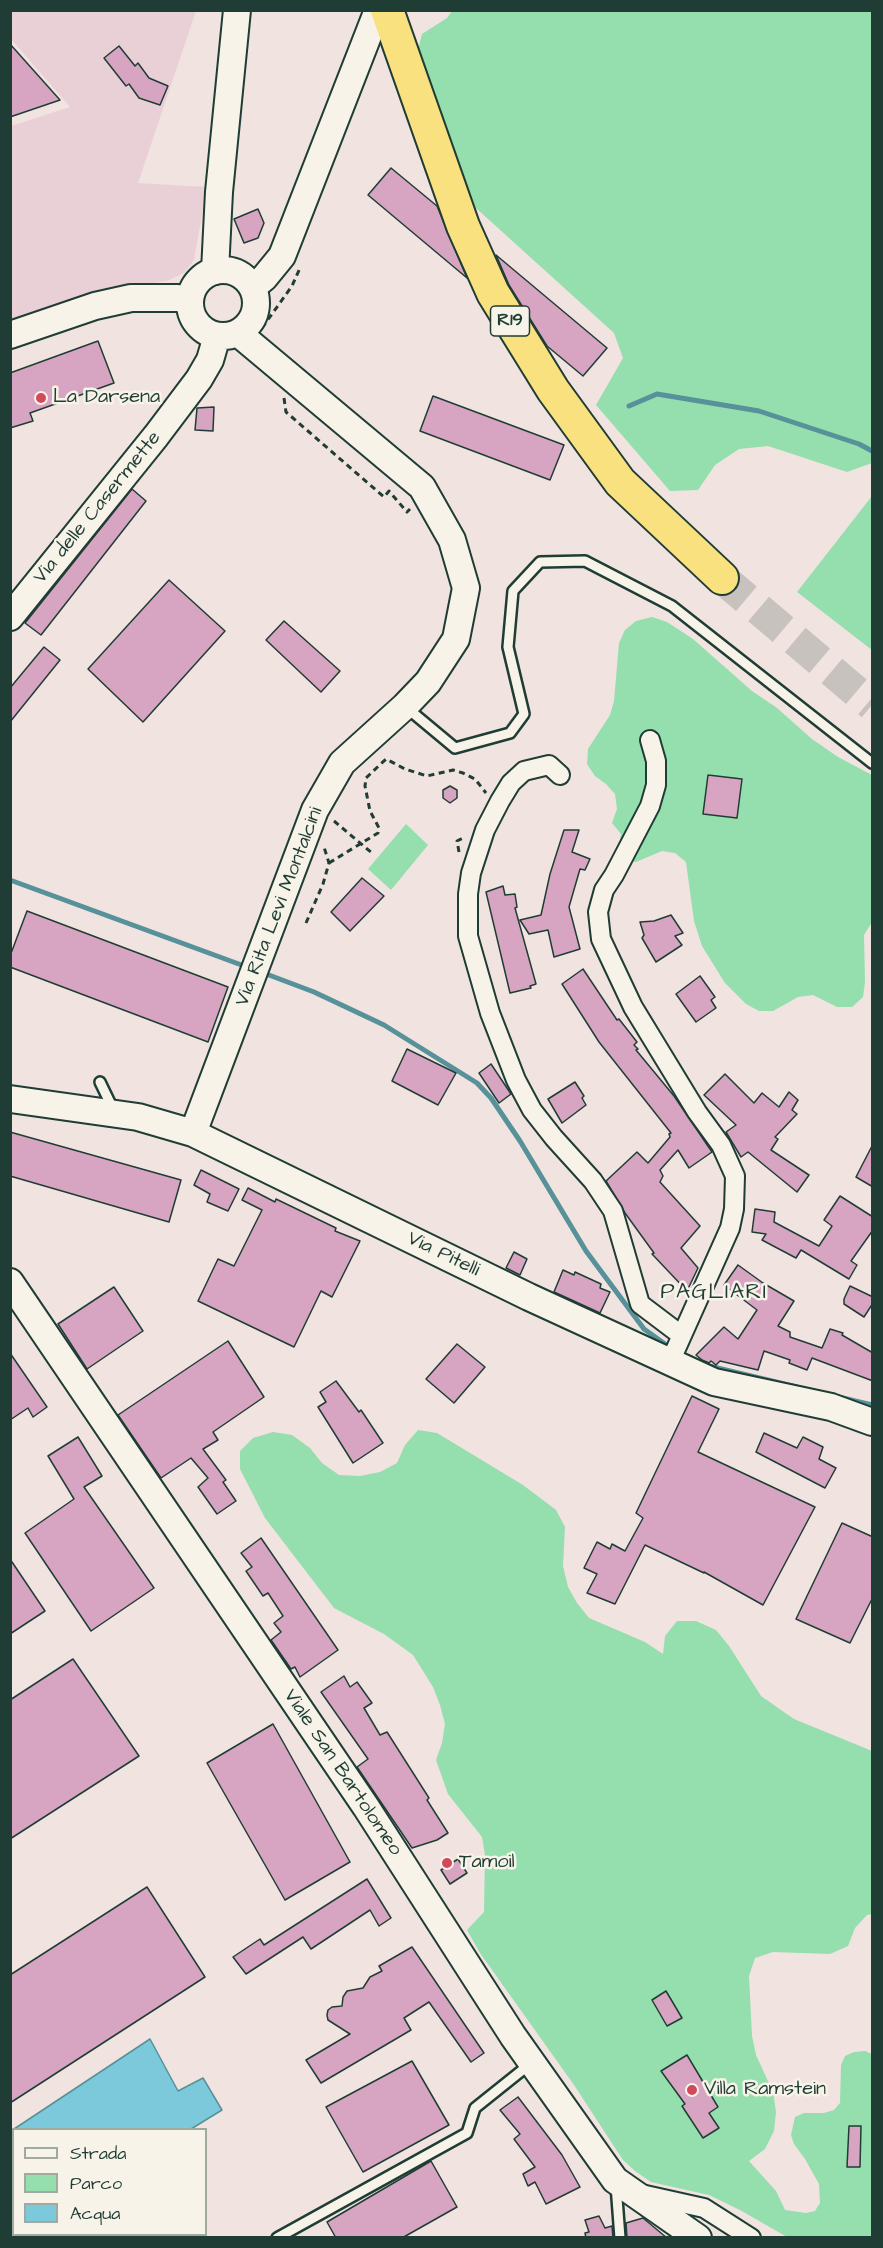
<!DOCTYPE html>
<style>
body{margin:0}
#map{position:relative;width:883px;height:2248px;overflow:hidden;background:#f1e3e0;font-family:"Architects Daughter",sans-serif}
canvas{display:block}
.frame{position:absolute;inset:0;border:12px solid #1f3d34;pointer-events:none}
.legend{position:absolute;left:12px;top:2128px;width:195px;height:108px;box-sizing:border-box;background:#f7f3e8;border:2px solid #a1aaa0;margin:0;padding:8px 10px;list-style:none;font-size:18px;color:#1f3d34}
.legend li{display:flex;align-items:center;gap:12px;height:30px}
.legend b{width:30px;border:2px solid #a1aaa0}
</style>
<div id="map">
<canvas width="883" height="2248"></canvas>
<div class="frame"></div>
<ul class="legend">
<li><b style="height:8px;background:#f7f3e8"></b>Strada</li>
<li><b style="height:16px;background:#95dead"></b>Parco</li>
<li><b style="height:16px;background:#7dc9dc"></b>Acqua</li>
</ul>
</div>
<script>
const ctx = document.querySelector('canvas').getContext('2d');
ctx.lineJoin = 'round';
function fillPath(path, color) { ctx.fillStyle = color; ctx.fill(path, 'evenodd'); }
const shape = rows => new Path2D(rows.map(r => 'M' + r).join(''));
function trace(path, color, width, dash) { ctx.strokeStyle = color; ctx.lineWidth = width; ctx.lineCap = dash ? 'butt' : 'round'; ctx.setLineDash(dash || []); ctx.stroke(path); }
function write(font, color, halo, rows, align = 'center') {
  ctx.font = font + ' "Architects Daughter",sans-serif'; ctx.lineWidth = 5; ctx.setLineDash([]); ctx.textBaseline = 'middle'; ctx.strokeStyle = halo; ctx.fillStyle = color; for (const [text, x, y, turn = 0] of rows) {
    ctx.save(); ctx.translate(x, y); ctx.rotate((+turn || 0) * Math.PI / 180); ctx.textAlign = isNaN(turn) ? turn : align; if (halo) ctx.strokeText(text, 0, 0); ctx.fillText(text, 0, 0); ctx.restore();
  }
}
const built = shape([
 [11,11,196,11,138,183,207,187,194,260,184,273,167,281,98,291,11,323,11,126,70,107,11,39]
]);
const green = shape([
 [452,11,872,11,872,463,847,472,768,446,739,449,715,465,698,490,670,491,596,405,623,358,614,333,466,199,415,62,422,34,447,18],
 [872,496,872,650,797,592],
 [652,617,667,622,693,639,752,691,777,708,812,739,838,757,872,775,872,922,864,935,865,982,863,997,852,1007,837,1007,813,995,798,997,773,1011,759,1011,746,1004,725,983,702,946,694,921,686,862,675,853,662,851,636,862,622,860,619,847,621,834,612,823,617,809,615,794,606,784,595,776,587,764,588,749,610,715,614,701,619,643,625,630,636,621],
 [406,824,428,845,391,890,368,869],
 [418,1430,437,1433,523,1485,556,1510,565,1527,563,1566,568,1587,577,1603,589,1618,645,1642,663,1654,665,1636,677,1621,696,1621,716,1630,729,1646,761,1696,794,1719,872,1751,872,1914,867,1915,855,1928,848,1946,830,1954,773,1952,755,1958,749,1976,752,2036,756,2055,773,2092,776,2112,774,2131,765,2149,749,2161,776,2191,785,2210,806,2213,815,2211,820,2203,819,2184,805,2159,794,2144,791,2135,795,2117,804,2113,824,2113,834,2110,840,2103,841,2065,845,2056,854,2052,865,2051,872,2054,872,2237,787,2237,740,2210,709,2195,651,2182,635,2171,623,2160,574,2085,480,1953,467,1930,484,1912,485,1855,482,1837,448,1794,436,1760,442,1743,445,1724,440,1705,433,1687,413,1655,384,1634,334,1608,265,1518,240,1469,240,1451,253,1438,273,1432,292,1435,310,1448,322,1463,339,1475,360,1476,380,1472,397,1463,405,1445]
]);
const water = shape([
 [150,2039,178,2091,203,2078,222,2110,191,2129,14,2130,14,2234,120,2235,118,2238,11,2237,11,2131,150,2039]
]);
const stream = shape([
 [629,406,657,394,759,411,859,444,872,451],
 [10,880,247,967],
 [261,972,314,992,384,1025,477,1083,491,1098,520,1141,586,1251,644,1329,672,1349],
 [705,1365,872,1405]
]);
const building = shape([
 [10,44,60,100,10,117,10,44],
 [119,46,135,66,138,63,149,78,168,86,160,105,139,98,129,84,126,86,104,58,119,46],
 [391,168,437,206,467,278,368,195,391,168],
 [258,209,264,223,258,238,244,243,234,219,258,209],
 [496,255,607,348,583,376,547,346,509,285,496,255],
 [98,341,114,383,30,413,33,421,10,428,10,373,98,341],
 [433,396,564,445,550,480,420,431,433,396],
 [214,407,213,431,195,430,197,408,214,407],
 [132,489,146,501,41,635,25,623,132,489],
 [169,580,225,631,143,722,88,669,169,580],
 [284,621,340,671,321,692,266,640,284,621],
 [44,647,60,660,10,722,10,688,44,647],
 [708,775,742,779,737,818,703,814,708,775],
 [450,786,457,790,457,798,450,803,443,798,443,790,450,786],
 [564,830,579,830,572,852,590,859,585,870,580,869,569,907,580,949,554,957,548,930,529,934,520,920,541,915,550,874,564,830],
 [362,878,384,896,350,931,331,912,362,878],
 [503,886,505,895,515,894,517,907,515,908,536,984,530,986,531,988,510,993,486,892,503,886],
 [27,911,228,987,208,1042,10,967,10,956,27,911],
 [671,915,683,933,675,936,682,945,656,962,642,938,644,935,640,922,654,921,671,915],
 [583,969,617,1020,619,1019,637,1042,634,1045,638,1049,636,1050,674,1096,712,1152,689,1168,678,1150,660,1170,663,1176,660,1182,700,1226,681,1248,698,1268,687,1291,652,1254,654,1253,625,1213,606,1181,637,1152,648,1163,670,1137,669,1134,671,1133,599,1042,562,984,583,969],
 [700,976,715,997,711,1000,716,1008,696,1022,676,994,700,976],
 [407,1049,456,1073,438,1105,392,1081,407,1049],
 [491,1064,511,1094,499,1103,479,1073,491,1064],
 [725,1074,754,1103,762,1093,779,1107,789,1092,798,1100,792,1110,797,1114,775,1137,778,1139,771,1150,809,1175,797,1192,748,1152,741,1157,726,1132,736,1125,704,1095,725,1074],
 [575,1082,584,1096,582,1098,586,1105,562,1123,548,1099,575,1082],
 [10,1132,181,1180,169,1222,10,1176,10,1132],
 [873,1144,873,1187,856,1177,873,1144],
 [201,1170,239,1189,228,1211,207,1202,210,1194,194,1185,201,1170],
 [248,1188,275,1202,276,1199,336,1228,335,1231,360,1241,332,1297,321,1291,294,1347,198,1301,218,1259,234,1266,262,1210,242,1200,248,1188],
 [840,1196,873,1217,873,1230,851,1261,857,1265,849,1279,801,1250,796,1258,762,1240,766,1234,752,1232,755,1209,775,1212,774,1222,819,1246,832,1226,824,1220,840,1196],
 [514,1252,527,1259,520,1275,506,1268,514,1252],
 [738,1265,763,1283,794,1301,778,1326,790,1332,790,1337,822,1348,830,1329,843,1333,842,1335,873,1353,873,1381,812,1358,807,1370,789,1363,790,1360,764,1351,758,1370,720,1361,716,1365,711,1361,709,1363,702,1360,696,1355,724,1327,738,1339,757,1310,724,1285,738,1265],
 [563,1270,574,1275,575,1272,601,1284,600,1288,610,1292,600,1313,554,1292,563,1270],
 [850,1286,873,1297,873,1303,864,1317,844,1304,844,1299,850,1286],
 [114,1287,143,1331,87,1369,58,1324,114,1287],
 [228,1341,264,1397,213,1432,218,1440,203,1449,226,1480,223,1482,236,1501,217,1514,198,1487,208,1478,191,1458,161,1478,118,1415,228,1341],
 [457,1344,485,1367,454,1403,426,1379,457,1344],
 [10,1353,47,1407,33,1417,28,1408,10,1420,10,1353],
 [336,1381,359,1412,361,1410,383,1443,353,1463,318,1407,326,1402,320,1392,336,1381],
 [692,1396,719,1409,698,1452,815,1507,763,1605,704,1572,704,1573,645,1545,615,1604,587,1593,597,1574,584,1568,597,1542,610,1549,612,1544,625,1551,643,1518,636,1513,692,1396],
 [764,1433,797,1448,803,1437,823,1447,819,1459,836,1468,825,1488,756,1452,764,1433],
 [78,1437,102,1476,84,1487,154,1588,91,1631,25,1533,74,1499,48,1456,78,1437],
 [842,1523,873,1537,873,1597,850,1643,796,1619,842,1523],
 [261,1538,338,1650,300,1677,295,1667,291,1669,271,1640,281,1632,274,1623,283,1616,268,1593,263,1596,246,1571,252,1567,241,1553,261,1538],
 [10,1559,45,1611,10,1634,10,1559],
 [73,1659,139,1756,10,1839,10,1700,73,1659],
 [344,1676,350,1687,357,1682,372,1703,364,1708,380,1735,387,1732,429,1798,427,1800,448,1833,437,1840,412,1848,357,1767,368,1759,321,1692,344,1676],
 [273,1724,350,1862,285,1900,207,1763,273,1724],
 [458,1859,467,1873,450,1884,441,1870,458,1859],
 [367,1879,391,1918,379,1926,370,1910,311,1949,303,1937,246,1974,233,1957,260,1939,264,1945,367,1879],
 [147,1887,205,1977,10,2103,10,1975,147,1887],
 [412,1947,484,2053,471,2062,429,2002,404,2018,411,2030,321,2083,306,2060,350,2034,328,2020,327,2015,328,2010,332,2007,342,2006,343,1997,347,1991,363,1988,370,1977,382,1971,379,1966,412,1947],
 [666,1991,682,2018,667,2026,652,2000,666,1991],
 [687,2055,718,2107,709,2113,719,2128,703,2138,682,2106,685,2104,661,2071,687,2055],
 [412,2061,449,2125,363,2172,326,2107,412,2061],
 [518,2097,562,2155,580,2187,546,2204,535,2182,528,2186,523,2174,535,2167,514,2139,520,2134,500,2110,518,2097],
 [849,2126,861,2126,860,2167,847,2167,849,2126],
 [431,2161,457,2207,402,2238,336,2238,327,2222,431,2161],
 [599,2216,605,2228,612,2226,613,2238,586,2238,585,2233,589,2232,585,2220,599,2216],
 [643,2218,667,2238,627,2238,626,2223,643,2218]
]);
const highwayTunnel = shape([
 [722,578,872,705]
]);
const path = shape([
 [262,328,292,286,300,268],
 [284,398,286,412,384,497,389,491,407,512,410,509],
 [334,821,372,853],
 [459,852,457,841,465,837],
 [329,863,378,833,379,828,370,811,365,786,366,778,386,759,405,769,427,776,453,770,463,773,475,779,486,793],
 [306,923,323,884,329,863,324,847]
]);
const lane = shape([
 [407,708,455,748,510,733,524,714,508,647,513,591,540,562,585,561,672,606,872,763],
 [100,1082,113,1109],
 [616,2185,620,2238],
 [277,2238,467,2133,475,2108,530,2064]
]);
const street = shape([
 [650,740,656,761,656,785,650,806,614,875,604,890,598,912,601,939,633,1007,697,1112,721,1145,735,1176,734,1209,730,1228,670,1362],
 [560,775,549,765,524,771,511,783,500,801,485,830,471,873,468,894,468,936,490,1013,516,1080,532,1110,554,1138,593,1181,613,1211,640,1304,681,1335],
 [641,2194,704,2208,751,2238]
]);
const secondary = shape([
 '190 303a33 33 0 1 1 66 0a33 33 0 1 1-66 0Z',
 [215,271,219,192,237,10],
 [253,287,264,278,282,256,378,10],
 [10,335,95,306,131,298,178,298,190,301],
 [10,617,156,436,199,379,210,360,217,336],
 [10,1099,138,1117,193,1133,529,1297,714,1382,831,1407,872,1422],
 [193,1133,315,810,342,763,405,706,428,682,456,639,466,588,452,540,422,487,238,333],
 [10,1282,366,1807,513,2036,615,2180,698,2238]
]);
const highway = shape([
 [387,10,463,226,493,293,553,390,620,482,722,578]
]);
const markers = [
 [41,398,6,"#d1495b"],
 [447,1863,6,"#d1495b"],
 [692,2090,6,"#d1495b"]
];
const shields = [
 [510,321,39]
];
const shieldNames = [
 ["R19",510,321]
];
const poiNames = [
 ["La Darsena",53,398],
 ["Tamoil",459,1863],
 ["Villa Ramstein",704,2090]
];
const streetNames = [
 ["Via delle Casermette",98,508,-51],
 ["Via Rita Levi Montalcini",280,907,-69],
 ["Via Pitelli",443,1255,26],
 ["Viale San Bartolomeo",342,1773,56]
];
const quarterNames = [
 ["PAGLIARI",714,1293]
];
fillPath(built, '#e9d0d7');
fillPath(green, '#95dead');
fillPath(water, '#7dc9dc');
trace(water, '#579199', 1.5);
trace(stream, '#579199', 5);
fillPath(building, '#d7a4c1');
trace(building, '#1f3d34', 1.5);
trace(highwayTunnel, '#c7c2be', 32, [32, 16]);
trace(lane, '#1f3d34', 14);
trace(street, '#1f3d34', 22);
trace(secondary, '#1f3d34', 30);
trace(highway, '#1f3d34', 36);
trace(path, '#1f3d34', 3, [6, 4.5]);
trace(lane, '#f7f3e8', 9);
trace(street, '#f7f3e8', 18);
trace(secondary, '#f7f3e8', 26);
trace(highway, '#fae180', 32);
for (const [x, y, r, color] of markers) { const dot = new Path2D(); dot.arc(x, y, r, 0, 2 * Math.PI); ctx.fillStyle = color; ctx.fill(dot); trace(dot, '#f7f3e8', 2); }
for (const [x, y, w] of shields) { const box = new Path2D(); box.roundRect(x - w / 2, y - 15, w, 30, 4.5); ctx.fillStyle = '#f7f3e8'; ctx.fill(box); trace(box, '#1f3d34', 1.5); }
write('bold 18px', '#1f3d34', null, shieldNames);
write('20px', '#1f3d34', '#f7f3e8', poiNames, 'left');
write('20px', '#1f3d34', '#f7f3e8', streetNames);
ctx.letterSpacing = '1.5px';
write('22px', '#1f3d34', '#f7f3e8', quarterNames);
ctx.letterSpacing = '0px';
</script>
